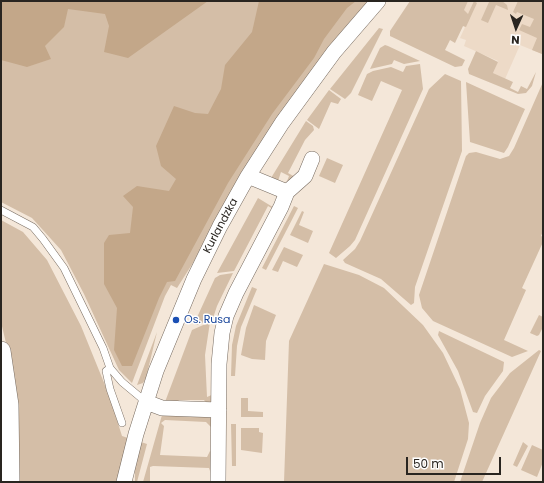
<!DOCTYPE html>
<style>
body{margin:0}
#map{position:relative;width:544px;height:483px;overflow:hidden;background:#f4e7d9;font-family:Poppins,sans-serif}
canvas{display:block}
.frame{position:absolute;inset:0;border:2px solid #292520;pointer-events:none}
.north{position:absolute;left:496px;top:8px;width:40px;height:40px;-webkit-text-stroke:3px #fff;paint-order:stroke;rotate:183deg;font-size:11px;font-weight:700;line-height:16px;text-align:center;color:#292520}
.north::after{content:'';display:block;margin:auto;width:14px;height:18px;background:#292520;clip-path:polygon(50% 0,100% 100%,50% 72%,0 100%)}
.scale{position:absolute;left:406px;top:457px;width:95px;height:18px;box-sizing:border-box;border:2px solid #292520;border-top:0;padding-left:5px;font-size:12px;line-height:14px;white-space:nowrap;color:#292520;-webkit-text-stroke:3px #fff;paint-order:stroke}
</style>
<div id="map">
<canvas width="544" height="483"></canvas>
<div class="frame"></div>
<div class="north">N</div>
<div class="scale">50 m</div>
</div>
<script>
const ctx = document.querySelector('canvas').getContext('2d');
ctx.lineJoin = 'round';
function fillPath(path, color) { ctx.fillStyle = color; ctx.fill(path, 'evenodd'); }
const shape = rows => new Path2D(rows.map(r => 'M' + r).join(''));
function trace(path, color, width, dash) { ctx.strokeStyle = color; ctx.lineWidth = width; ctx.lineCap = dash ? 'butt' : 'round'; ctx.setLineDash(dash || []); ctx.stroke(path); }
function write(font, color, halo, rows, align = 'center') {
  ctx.font = font + ' Poppins,sans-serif'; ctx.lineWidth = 3; ctx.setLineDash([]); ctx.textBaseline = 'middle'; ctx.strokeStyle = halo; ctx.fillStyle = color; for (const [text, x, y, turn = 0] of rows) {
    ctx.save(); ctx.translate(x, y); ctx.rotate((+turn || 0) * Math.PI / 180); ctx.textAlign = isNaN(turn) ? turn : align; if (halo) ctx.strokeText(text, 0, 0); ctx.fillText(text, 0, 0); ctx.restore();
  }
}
const built = shape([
 [451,1,543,1,542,54,520,45,505,79,493,73,498,61,464,46,466,40,460,38,465,27,463,26,459,33]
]);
const green = shape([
 [1,1,369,1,310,72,277,118,191,266,177,288,171,285,165,296,132,383,119,370,84,294,61,250,32,218,1,202],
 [410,1,468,1,464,10,468,14,474,1,477,3,466,27,463,26,455,43,450,40,445,50,465,60,462,66,455,67,390,36,390,31],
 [488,1,502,1,507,5,508,10,496,5,488,23,481,20,489,2],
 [518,1,543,1,543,59,542,54,532,50,537,38,519,30,522,24,530,27,534,19,517,12,516,14,513,12],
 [379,28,383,29,351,93,345,99,330,89],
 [385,45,388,46,420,61,404,64,394,60,392,64,370,69,380,48],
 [476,51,498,62,493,73,513,82,510,88,518,92,521,86,527,89,536,72,532,86,526,93,518,94,469,74,468,69],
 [420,64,423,89,355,240,350,246,336,258,329,253,402,90,381,81,372,101,358,95,367,74,373,71,391,67,403,72,406,66],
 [445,74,461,81,462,151,415,287,414,303,411,305,381,279,345,263,343,260,355,249,360,241,429,89],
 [466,82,525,109,508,147,504,153,470,142],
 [543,82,543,231,541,236,543,237,543,242,522,288,526,290,504,340,528,351,512,357,433,321,422,308,419,295,466,156,469,153,476,152,500,159,509,156,514,148],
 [329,90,341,99,338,104,331,102,319,129,307,120],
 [306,121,313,126,314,130,305,140,288,173,295,177,286,184,289,176,281,172,278,181,271,178],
 [327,158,343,165,335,183,319,176],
 [258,198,276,209,275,210,268,206,234,271,217,273],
 [294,206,298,208,266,270,262,268],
 [302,211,304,212,299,225,313,231,308,243,290,235],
 [1,220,23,232,47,260,81,326,109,395,122,436,128,438,117,482,17,482,10,360,1,322],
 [284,247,303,255,297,267,283,261,278,272,272,270],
 [324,264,359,275,384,288,423,325,443,353,460,389,469,423,468,439,454,482,284,482,289,341],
 [233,273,217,306,213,318,197,325,194,324,215,278,220,275],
 [252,287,257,289,241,327,237,346,235,376,231,376,232,345,236,326],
 [254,305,276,315,266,341,265,360,252,359,241,355,246,328],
 [539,315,543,317,543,327,539,335,537,336,530,333],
 [210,322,205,355,207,397,214,394,213,399,208,405,204,400,179,400,176,404,165,402,192,330],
 [439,331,504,362,503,371,485,396,477,413,473,412,458,371,438,335],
 [157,332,146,378,143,383,137,385],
 [539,350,541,351,482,482,460,482,480,423,491,398,510,373],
 [241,398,248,398,248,411,263,412,263,417,241,417],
 [162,415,212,417,212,428,206,422,165,420,161,423,164,426,160,455,207,457,210,451,212,452,211,474,209,468,153,466,150,467,150,482,143,482],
 [231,424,236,424,236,466,232,466],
 [241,428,259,428,259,432,263,433,262,453,241,450],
 [141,442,147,444,137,482,135,482,135,464],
 [523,442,528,446,517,467,513,465],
 [532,445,543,450,543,462,537,477,521,470]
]);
const forest = shape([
 [1,1,208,1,128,58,104,52,109,26,105,14,68,9,64,27,45,46,51,59,27,67,1,60],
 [259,1,356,1,347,8,324,39,314,58,272,114,228,183,175,281,167,282,159,298,132,366,122,366,114,350,117,308,104,284,104,243,109,235,130,233,133,207,123,196,137,186,169,191,176,179,161,166,156,146,174,106,195,113,208,114,221,89,225,65,252,32]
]);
const service = shape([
 [1,210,33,227,43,239,64,268,103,348,110,368,122,382,146,402],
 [110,368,106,371,110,389,122,423]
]);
const minor = shape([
 [248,176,287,192],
 [146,402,162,408,219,410],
 [124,482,136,434,156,371,194,279,220,226,248,176,282,123,334,52,378,1],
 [218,482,219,364,222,333,226,316,236,293,281,207,287,192,305,176,312,159]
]);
const tertiary = shape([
 [1,351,9,405,10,482]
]);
const markers = [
 [176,320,4,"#1a4fb4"]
];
const streetNames = [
 ["Kurlandzka",221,226,-62]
];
const transitNames = [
 ["Os. Rusa",184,320]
];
fillPath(built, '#eddac7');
fillPath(green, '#d4bea7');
fillPath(forest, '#c3a789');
trace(service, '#776b60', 8);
trace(minor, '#776b60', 16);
trace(tertiary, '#776b60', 20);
trace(service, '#fff', 7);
trace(minor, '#fff', 15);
trace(tertiary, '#fff', 19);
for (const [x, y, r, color] of markers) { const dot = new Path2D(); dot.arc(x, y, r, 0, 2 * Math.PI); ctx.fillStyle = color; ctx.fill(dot); trace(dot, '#fff', 1.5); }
write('11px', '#292520', '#fff', streetNames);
write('11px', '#164399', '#fff', transitNames, 'left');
</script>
